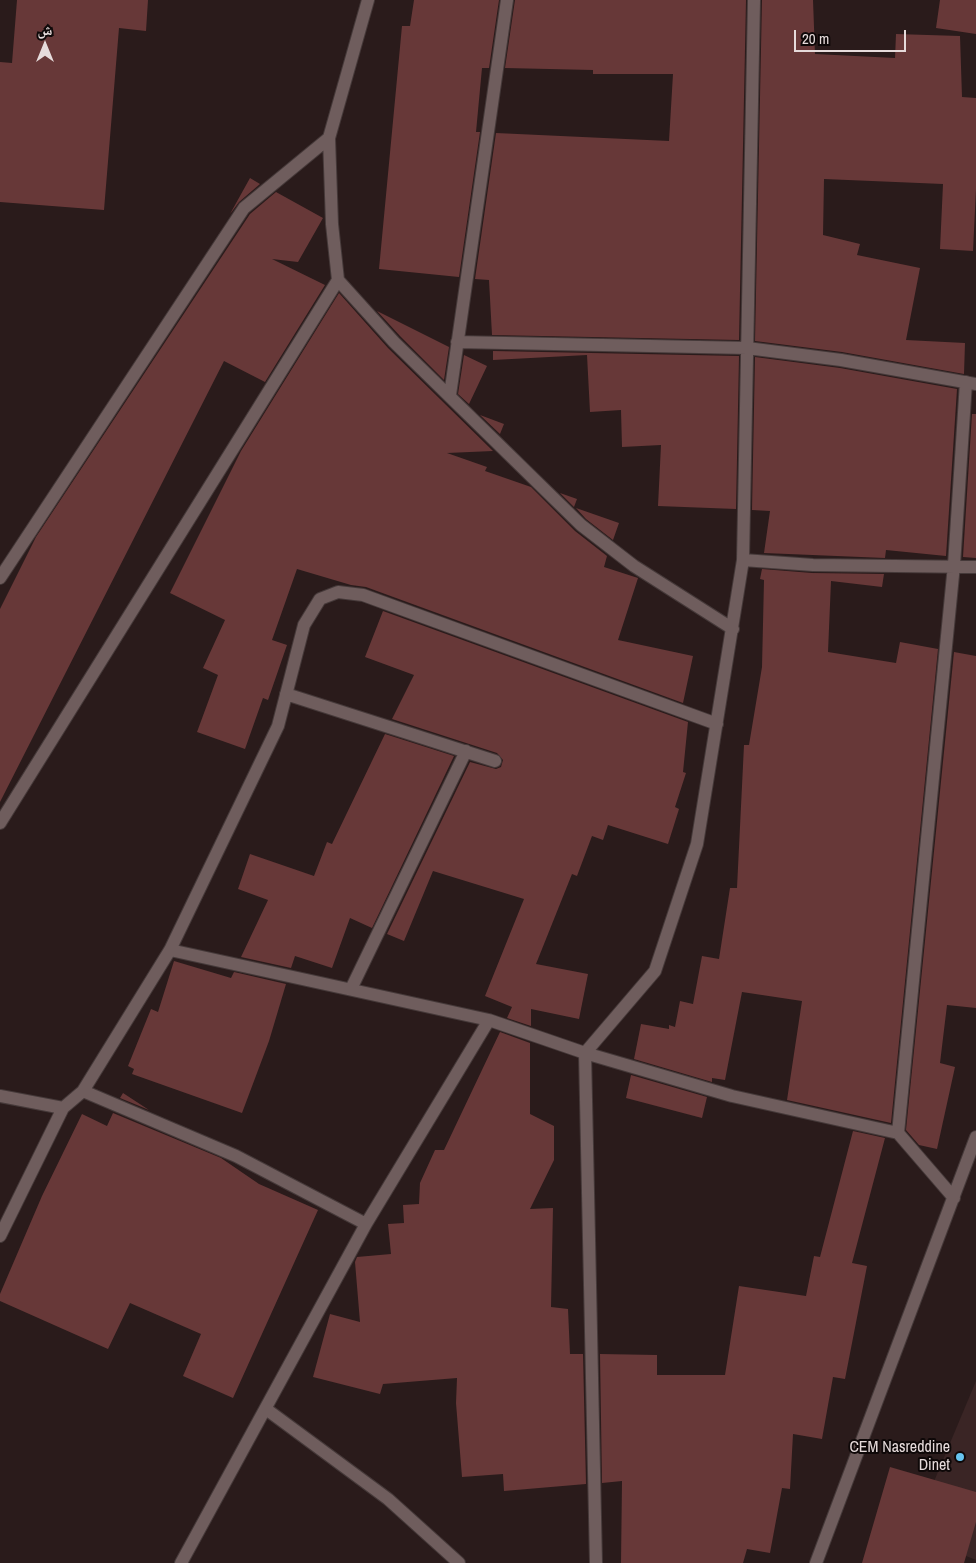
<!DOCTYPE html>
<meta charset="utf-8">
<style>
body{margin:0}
#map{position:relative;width:976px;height:1563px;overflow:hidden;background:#2a1b1b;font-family:"Archivo Narrow","Noto Naskh Arabic",sans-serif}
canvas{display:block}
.north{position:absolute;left:20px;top:20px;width:50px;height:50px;-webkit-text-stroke:4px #0e0808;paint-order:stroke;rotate:0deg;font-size:14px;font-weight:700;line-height:20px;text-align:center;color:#e6dbdb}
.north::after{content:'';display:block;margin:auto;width:18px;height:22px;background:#e6dbdb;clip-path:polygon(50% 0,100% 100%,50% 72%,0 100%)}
.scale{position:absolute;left:794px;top:30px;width:112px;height:22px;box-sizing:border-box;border:2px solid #e6dbdb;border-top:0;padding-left:6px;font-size:15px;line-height:18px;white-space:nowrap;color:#e6dbdb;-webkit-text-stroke:4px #0e0808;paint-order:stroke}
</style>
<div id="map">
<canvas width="976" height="1563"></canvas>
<div class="north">ش</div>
<div class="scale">20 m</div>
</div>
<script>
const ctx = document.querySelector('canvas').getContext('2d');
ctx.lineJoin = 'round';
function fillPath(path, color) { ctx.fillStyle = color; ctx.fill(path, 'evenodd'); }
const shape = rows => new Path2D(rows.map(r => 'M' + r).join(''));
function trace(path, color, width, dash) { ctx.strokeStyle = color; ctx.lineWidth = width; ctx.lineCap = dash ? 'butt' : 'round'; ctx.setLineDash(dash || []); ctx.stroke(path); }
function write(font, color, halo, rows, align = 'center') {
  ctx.font = font + ' "Archivo Narrow",sans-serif'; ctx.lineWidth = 4; ctx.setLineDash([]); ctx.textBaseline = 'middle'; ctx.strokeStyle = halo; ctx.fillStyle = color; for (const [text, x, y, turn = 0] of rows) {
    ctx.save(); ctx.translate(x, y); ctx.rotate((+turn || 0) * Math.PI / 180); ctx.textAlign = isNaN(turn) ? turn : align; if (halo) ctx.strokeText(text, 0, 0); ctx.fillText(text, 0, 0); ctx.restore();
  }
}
const built = shape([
 [976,1381,976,1560,912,1534]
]);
const building = shape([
 [17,0,148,0,146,31,119,28,104,210,0,202,0,62,12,63],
 [414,0,499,0,489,68,482,68,476,132,480,132,459,277,379,269,402,26,410,26],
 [515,0,746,0,739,340,492,335,489,280,475,279,496,133,669,141,673,74,593,74,593,70,505,68],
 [762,0,813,0,815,54,895,58,896,34,960,36,962,97,976,98,976,189,973,251,940,249,943,184,824,179,823,235,860,244,857,255,920,268,906,340,965,343,964,374,842,352,755,341],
 [940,0,976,0,976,34,936,28],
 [250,178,260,184,239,202,230,214],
 [276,192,323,218,298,262,272,259,325,285,265,382,224,361,0,802,0,609,36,537,250,214],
 [339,293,388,348,493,451,447,453,487,467,485,471,531,487,575,531,607,556,604,567,638,578,618,640,693,656,683,703,366,587,351,585,297,569,272,640,287,645,268,700,263,698,245,749,197,732,218,675,203,668,225,620,170,593,241,451],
 [377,311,449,347,444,380,400,336],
 [493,351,739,356,736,509,658,506,661,445,622,447,621,410,590,412,587,355,493,360],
 [464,355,487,366,469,404,458,394],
 [755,357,840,368,957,389,946,556,886,550,885,558,764,553,770,511,752,510],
 [972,414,976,414,976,558,963,557],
 [480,415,504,424,500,434],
 [560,493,577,499,574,507],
 [576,508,619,523,613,540,586,519],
 [762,569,812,573,884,574,882,587,831,581,828,652,896,663,900,642,938,649,891,1123,787,1100,802,1001,742,992,725,1080,712,1078,712,1082,634,1059,641,1024,669,1029,669,1025,675,1027,680,1001,693,1004,702,956,719,959,730,888,737,888,744,745,749,745,762,667,764,580,760,579],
 [383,611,688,722,683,772,686,773,675,807,679,809,668,844,608,825,603,840,592,836,577,876,572,874,536,964,588,974,579,1019,531,1009,531,1026,507,1018,512,1007,485,996,524,899,433,871,404,941,387,934,470,762,496,769,501,767,503,760,497,753,392,719,414,675,365,657],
 [954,652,976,656,976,1008,947,1005,940,1063,955,1067,937,1149,919,1145,906,1130],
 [385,734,454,756,372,928,350,918,332,968,295,956,291,968,241,957,268,900,238,889,250,854,314,876,327,842,332,844],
 [174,961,231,978,234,972,286,984,269,1041,242,1113,132,1074,134,1069,128,1066,151,1009,158,1012],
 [500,1032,530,1043,530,1114,554,1126,554,1160,530,1209,553,1208,551,1307,568,1309,570,1354,583,1354,586,1484,504,1491,503,1474,462,1477,456,1403,457,1378,383,1384,380,1394,313,1377,330,1314,360,1322,355,1262,357,1257,391,1254,388,1224,404,1223,403,1205,419,1204,420,1183,435,1150,444,1150],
 [631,1075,707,1097,702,1118,626,1098],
 [123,1093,149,1110,120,1098],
 [113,1113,221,1158,259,1184,318,1210,233,1398,183,1376,201,1334,130,1303,108,1349,0,1301,0,1294,42,1196,82,1114,107,1126],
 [853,1131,885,1138,852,1263,867,1266,845,1379,833,1377,822,1439,793,1434,790,1489,782,1488,770,1553,747,1549,743,1563,621,1563,622,1481,602,1483,600,1354,657,1355,657,1375,725,1375,739,1286,806,1296,814,1256,820,1257],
 [890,1467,976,1492,976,1522,964,1563,862,1563]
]);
const minor = shape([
 [368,0,329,138,332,224,338,280,394,342,581,525,634,566,733,629],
 [754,0,743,560,813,565,976,567],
 [457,342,747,348,841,360,976,384],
 [450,395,507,0],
 [0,578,244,208,329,138],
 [286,694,495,761],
 [0,823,338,280],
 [170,950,489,1020,585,1053,732,1096,898,1133,954,1198],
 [351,989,466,751],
 [83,1091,170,950,278,726,304,625,320,599,338,592,363,595,717,724],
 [0,1096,63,1108,83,1091,236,1156,366,1224],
 [898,1133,954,565,966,382],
 [0,1236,63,1108],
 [266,1409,388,1499,459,1563],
 [181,1563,366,1224,489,1020],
 [596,1563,585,1053,655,971,697,844,743,560],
 [816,1563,976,1137]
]);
const markers = [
 [960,1457,5,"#67c4ef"]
];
const poiNames = [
 ["CEM Nasreddine",950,1448],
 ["Dinet",950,1466]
];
fillPath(built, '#3a2525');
fillPath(building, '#673838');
trace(minor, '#453939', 14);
trace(minor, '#6f5d5d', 12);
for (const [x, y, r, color] of markers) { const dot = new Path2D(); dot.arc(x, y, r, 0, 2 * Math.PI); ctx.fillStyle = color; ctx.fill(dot); trace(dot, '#0e0808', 2); }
write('16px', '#e6dbdb', '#0e0808', poiNames, 'right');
</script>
